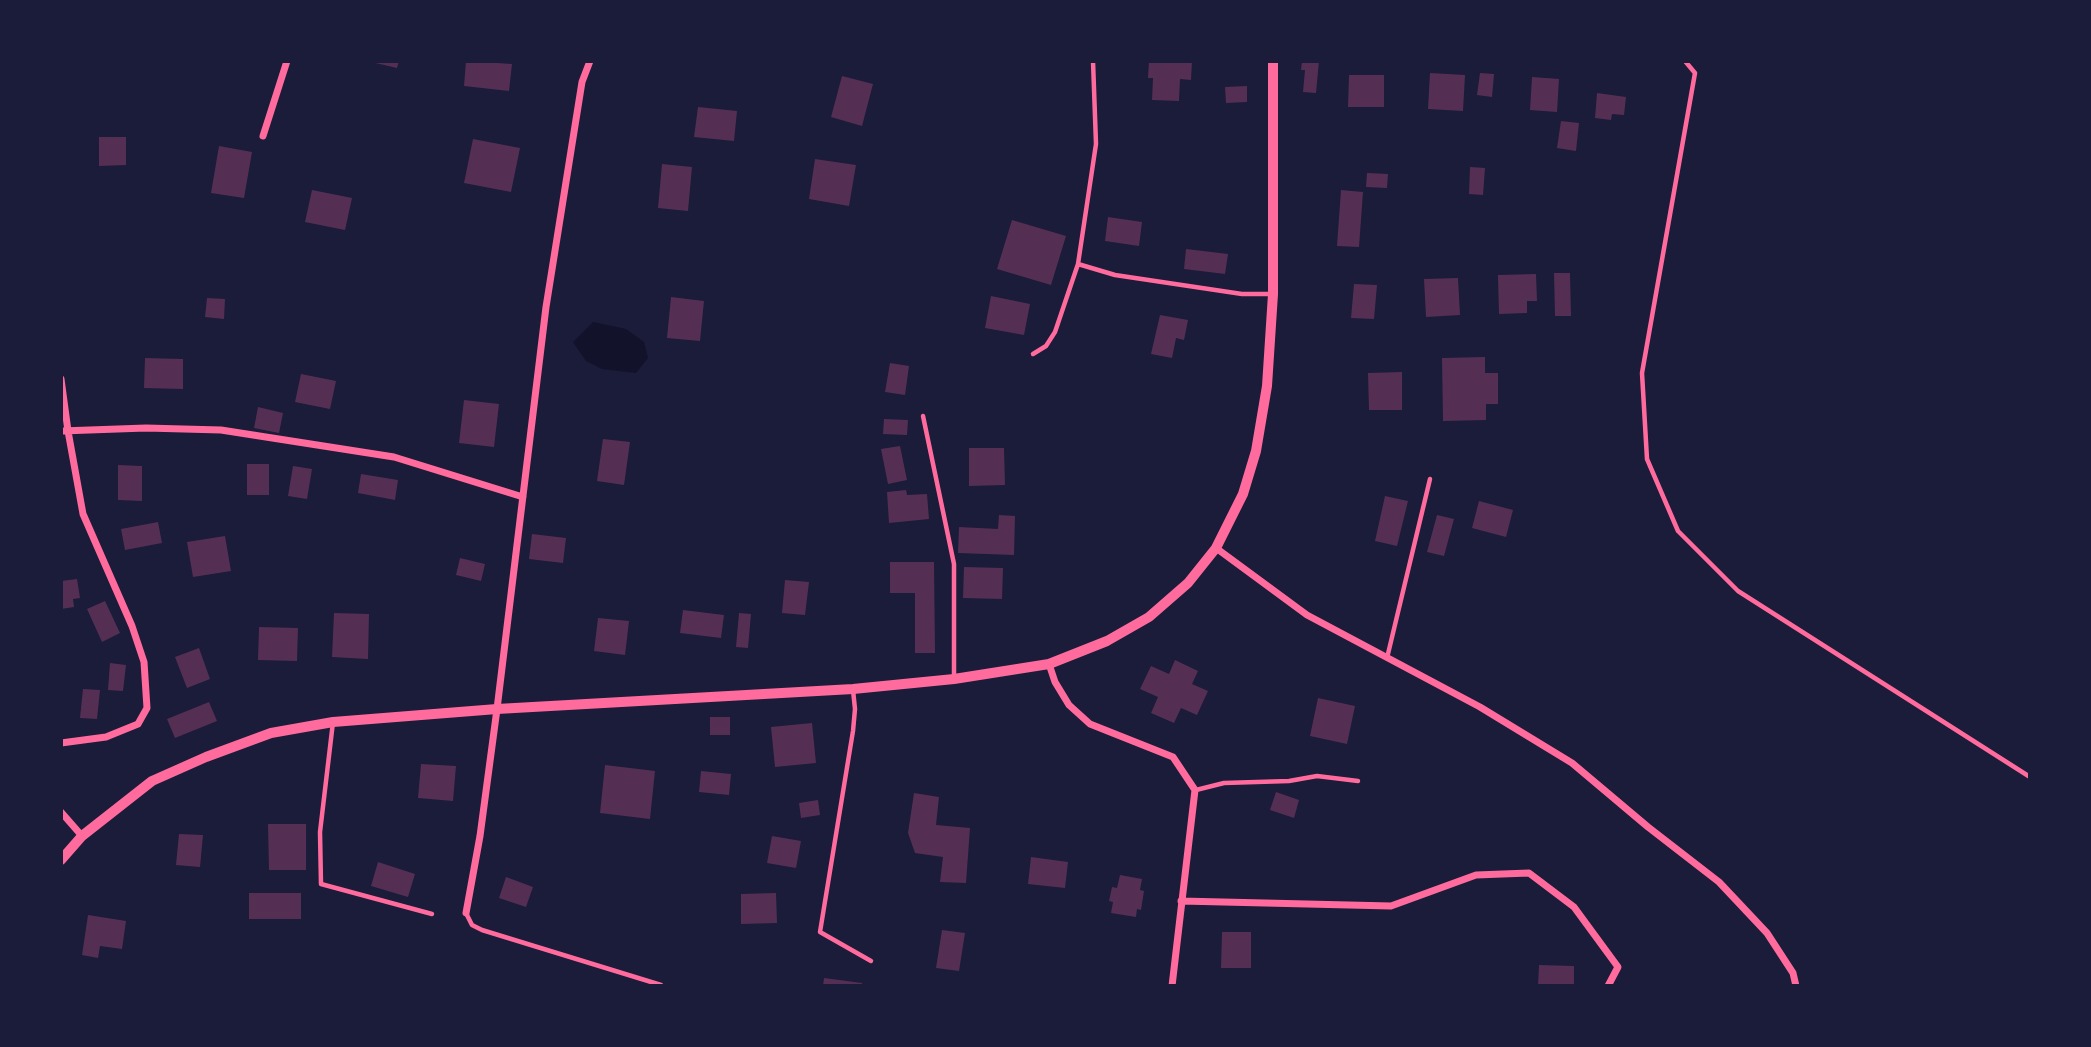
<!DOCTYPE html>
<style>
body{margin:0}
#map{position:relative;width:2091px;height:1047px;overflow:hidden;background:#1b1b3a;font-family:Lato,sans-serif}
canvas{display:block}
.frame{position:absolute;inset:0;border:63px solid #1b1b3a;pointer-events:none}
</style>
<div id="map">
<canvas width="2091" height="1047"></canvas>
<div class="frame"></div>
</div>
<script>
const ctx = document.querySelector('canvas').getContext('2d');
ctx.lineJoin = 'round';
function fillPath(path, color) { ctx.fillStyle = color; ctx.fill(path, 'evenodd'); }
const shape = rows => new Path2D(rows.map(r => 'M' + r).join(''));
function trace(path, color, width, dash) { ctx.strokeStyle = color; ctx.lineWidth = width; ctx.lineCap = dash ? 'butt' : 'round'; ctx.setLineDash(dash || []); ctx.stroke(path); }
const water = shape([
 [593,322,626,329,644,342,648,358,636,373,602,369,586,361,573,342]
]);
const building = shape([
 [367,61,399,61,397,68],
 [466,61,512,64,509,91,464,86],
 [1149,61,1192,61,1191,80,1180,79,1179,101,1152,100,1153,78,1148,78],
 [1302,61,1319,61,1316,93,1303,92,1305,70,1301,70],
 [1430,73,1465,75,1463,111,1428,109],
 [1480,73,1494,74,1492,97,1477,95],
 [1349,75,1384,75,1384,107,1348,107],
 [842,76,873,84,862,126,831,117],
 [1532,77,1559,79,1557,112,1530,110],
 [1247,86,1247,102,1226,103,1225,87],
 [1597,93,1626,97,1624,115,1612,114,1611,120,1595,118],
 [698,107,737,111,734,141,694,137],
 [1561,121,1579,123,1576,151,1557,148],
 [99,137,126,137,126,165,99,166],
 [473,139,520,148,511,192,464,183],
 [219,146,252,152,244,198,211,193],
 [815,159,856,165,849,206,809,199],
 [662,164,692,167,688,211,658,208],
 [1470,167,1485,168,1483,195,1469,194],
 [1367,173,1388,174,1387,188,1366,187],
 [312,190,352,198,345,230,305,222],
 [1341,190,1363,192,1359,247,1337,246],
 [1108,217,1142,222,1139,246,1105,241],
 [1012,220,1066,236,1051,285,997,269],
 [1186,249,1228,254,1225,274,1184,269],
 [1554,273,1570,273,1571,316,1555,316],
 [1536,274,1537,301,1527,301,1527,313,1499,314,1498,275],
 [1458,278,1460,315,1426,317,1424,279],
 [1354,284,1377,285,1374,319,1351,318],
 [991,296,1030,304,1024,335,985,328],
 [671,297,704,301,700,341,667,338],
 [207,298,225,299,224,319,205,317],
 [1160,315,1188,320,1184,340,1176,338,1172,358,1151,354],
 [1485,357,1485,373,1498,373,1498,404,1486,404,1486,420,1443,421,1442,358],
 [145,358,183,359,183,389,144,388],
 [890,363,909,366,905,395,885,392],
 [1402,372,1402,410,1369,410,1368,373],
 [301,374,336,381,330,409,295,402],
 [464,400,499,404,494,447,459,443],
 [258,407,283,413,279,433,254,428],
 [884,419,908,420,907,435,883,434],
 [603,439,630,442,624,485,597,481],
 [900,446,907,480,888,484,881,449],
 [969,448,1004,448,1005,485,969,486],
 [247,464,269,464,269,495,247,495],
 [118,465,142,466,142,501,118,500],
 [293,466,312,469,307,499,288,496],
 [361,474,398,480,395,500,358,493],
 [906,490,907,495,927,494,929,519,889,523,887,492],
 [1385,496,1408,501,1397,546,1375,541],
 [1479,501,1513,510,1506,537,1472,528],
 [999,515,1015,516,1014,555,958,553,959,527,998,529],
 [1437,515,1454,519,1444,556,1427,552],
 [158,522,162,543,125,550,121,529],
 [532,534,566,538,563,563,529,559],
 [225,536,231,571,193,577,187,542],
 [460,558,485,564,481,581,456,575],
 [890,562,934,562,935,653,915,653,915,593,890,593],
 [964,567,1003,568,1002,599,963,598],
 [77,579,80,598,73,599,74,607,61,609,61,581],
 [785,580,809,582,805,615,782,613],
 [105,601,120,633,102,642,87,609],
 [683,610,724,615,721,638,680,633],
 [334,613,369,614,368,659,332,657],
 [739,613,751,614,748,648,736,647],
 [598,618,629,621,625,655,594,651],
 [259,627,298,628,297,661,258,660],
 [199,648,210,679,187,688,175,657],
 [1175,660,1198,671,1192,684,1208,691,1197,715,1181,708,1174,723,1151,713,1158,697,1140,689,1151,666,1169,674],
 [110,663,126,665,123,691,108,690],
 [83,689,100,690,97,719,80,718],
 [1318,698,1355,706,1347,744,1310,736],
 [209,702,217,721,175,738,167,719],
 [710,717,730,717,730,735,710,735],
 [812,723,816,763,775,767,771,727],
 [421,764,456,766,453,801,418,798],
 [605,765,655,771,650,819,600,813],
 [701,771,731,774,729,795,699,792],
 [1276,792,1299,800,1294,818,1270,810],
 [914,793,939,797,936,825,970,828,966,883,940,882,943,857,915,853,908,833],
 [818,800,820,815,801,818,799,803],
 [268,824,306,824,306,870,269,870],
 [179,834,203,835,200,867,176,865],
 [772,836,801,841,796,868,767,863],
 [1031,857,1068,862,1065,888,1028,884],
 [378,862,415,874,408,897,371,886],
 [1120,875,1142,879,1140,890,1144,891,1141,910,1137,909,1136,917,1111,913,1113,902,1109,901,1112,887,1117,888],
 [506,877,533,887,526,907,499,898],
 [249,893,301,893,301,919,249,919],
 [776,893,777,923,741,924,741,894],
 [88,915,126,921,122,949,100,946,98,958,82,955],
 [942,930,965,933,959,971,936,968],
 [1222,932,1251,932,1251,968,1221,968],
 [1539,965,1574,966,1574,986,1538,986],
 [824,978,862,983,862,986,823,986]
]);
const service = shape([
 [1093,61,1096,144,1078,264,1115,275,1242,294,1272,294],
 [1685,61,1695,73,1642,373,1647,459,1678,531,1738,591,2030,777],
 [1033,354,1046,346,1055,332,1078,264],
 [923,416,954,564,954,678],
 [1387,658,1430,479],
 [853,690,855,709,853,731,820,932,871,961],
 [333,722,320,832,321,884,432,914],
 [1196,790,1224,783,1289,781,1317,776,1358,781],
 [466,913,472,925,482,930,661,985]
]);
const minor = shape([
 [263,136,287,61],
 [61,379,68,431,83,514,132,626,144,662,147,708,138,724,106,737,61,743],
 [61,431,146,428,221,430,394,457,523,497],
 [1216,548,1307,615,1480,707,1572,763,1648,827,1719,882,1767,933,1793,973,1796,986],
 [1049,664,1055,682,1069,705,1090,724,1173,757,1195,790,1172,986],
 [61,812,82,836],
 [1181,901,1391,906,1476,875,1529,873,1574,907,1618,967,1608,986],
 [466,913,480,836,497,709,546,307,582,82,590,61]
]);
const tertiary = shape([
 [61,860,82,836,152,781,206,757,271,733,333,722,497,709,853,689,954,679,1049,664,1107,641,1149,617,1188,583,1216,548,1243,494,1256,451,1267,386,1273,294,1273,61]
]);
fillPath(water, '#12122b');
fillPath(building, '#542f53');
trace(service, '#ff6b9d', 4.5);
trace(minor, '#ff6b9d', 7);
trace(tertiary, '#ff6b9d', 10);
</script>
